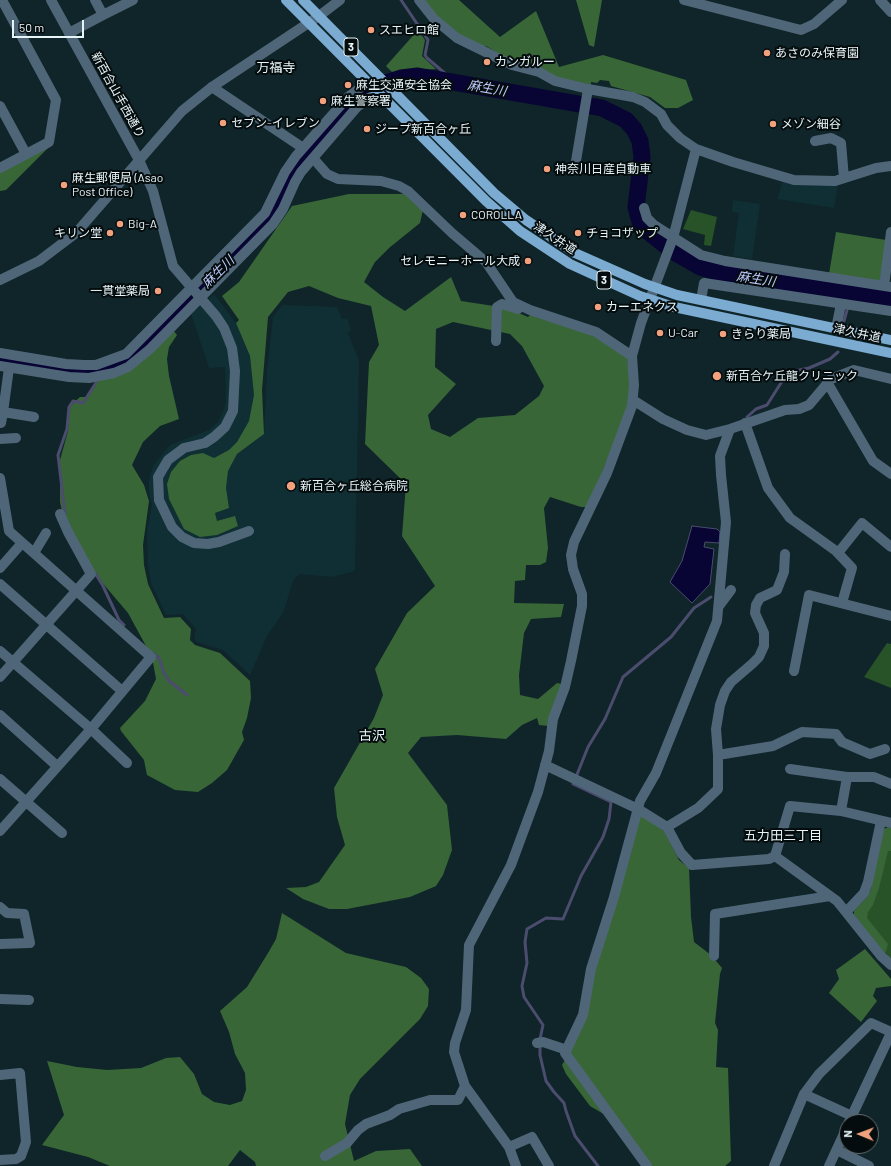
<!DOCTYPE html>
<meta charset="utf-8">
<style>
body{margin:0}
#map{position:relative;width:891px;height:1166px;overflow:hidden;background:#0f2529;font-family:Barlow,sans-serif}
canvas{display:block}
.north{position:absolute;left:839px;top:1114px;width:40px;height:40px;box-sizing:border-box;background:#050c0e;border:1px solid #60696c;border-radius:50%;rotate:271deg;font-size:11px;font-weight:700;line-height:16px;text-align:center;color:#e8f5f8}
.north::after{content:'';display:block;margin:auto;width:14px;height:18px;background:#f1a17d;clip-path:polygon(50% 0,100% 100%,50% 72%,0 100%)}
.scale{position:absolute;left:12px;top:20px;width:72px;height:18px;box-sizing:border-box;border:2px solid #e8f5f8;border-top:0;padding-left:5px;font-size:12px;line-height:14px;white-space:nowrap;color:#e8f5f8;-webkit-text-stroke:3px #050c0e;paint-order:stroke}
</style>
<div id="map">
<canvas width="891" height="1166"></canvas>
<div class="north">N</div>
<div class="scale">50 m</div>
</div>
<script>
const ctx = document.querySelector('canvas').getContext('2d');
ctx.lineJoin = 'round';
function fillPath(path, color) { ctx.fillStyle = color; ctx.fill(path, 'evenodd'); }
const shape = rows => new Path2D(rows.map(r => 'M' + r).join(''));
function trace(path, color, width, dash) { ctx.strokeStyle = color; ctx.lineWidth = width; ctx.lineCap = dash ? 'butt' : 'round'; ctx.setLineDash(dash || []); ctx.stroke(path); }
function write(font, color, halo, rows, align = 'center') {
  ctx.font = font + ' Barlow,"Noto Sans JP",sans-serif'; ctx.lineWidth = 4; ctx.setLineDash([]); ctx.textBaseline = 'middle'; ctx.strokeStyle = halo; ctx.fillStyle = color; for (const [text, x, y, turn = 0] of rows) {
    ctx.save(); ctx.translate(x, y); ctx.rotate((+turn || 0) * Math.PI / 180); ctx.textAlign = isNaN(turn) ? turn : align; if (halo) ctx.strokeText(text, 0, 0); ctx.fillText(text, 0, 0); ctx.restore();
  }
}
const built = shape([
 [783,180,838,184,834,208,777,199],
 [733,200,760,204,752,259,733,256,739,213,732,212],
 [214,294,236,323,250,356,254,395,252,409,249,421,237,442,229,451,214,458,203,453,169,499,176,513,217,522,215,513,229,508,226,488,228,471,237,454,264,434,267,370,273,317,282,305,337,307,342,319,347,318,351,330,348,333,359,361,355,571,332,577,300,574,294,579,283,613,267,636,250,675,223,650,196,642,194,638,196,629,183,614,166,615,151,583,148,564,147,532,152,505,149,494,149,480,153,466,170,445,209,430,218,422,224,409,226,401,225,367,209,368,191,314]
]);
const green = shape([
 [691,210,717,217,711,246,704,245,705,235,683,229],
 [887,643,891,644,891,688,864,677],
 [891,828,891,960,854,911,868,896,871,889,884,829]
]);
const forest = shape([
 [422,0,459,0,500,37,536,11,559,67,603,55,686,80,693,100,678,108,665,108,650,97,611,86,609,81,600,80,597,83,591,82,591,85,556,77,508,59,486,46,483,48,448,28],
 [576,0,602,0,594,47,589,45],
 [418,30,425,40,422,56,436,69,392,72,386,66],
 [53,143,6,190,0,191,0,173],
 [349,194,405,194,423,210,420,223,389,248,375,262,364,282,383,297,405,311,451,277,461,301,507,308,528,317,531,314,580,328,627,356,629,371,629,405,588,507,581,507,550,497,544,508,548,548,546,562,540,565,526,565,525,580,515,581,514,603,564,604,561,617,531,619,524,633,519,675,520,695,538,699,557,683,562,684,548,726,539,725,537,718,522,725,506,739,457,735,421,737,408,753,447,805,452,850,443,875,436,886,410,897,347,909,329,909,303,899,286,888,306,887,319,882,345,845,337,817,334,788,374,718,383,695,375,669,407,613,435,586,402,536,406,484,365,444,369,362,379,345,371,306,338,298,309,286,288,292,268,317,262,390,264,434,237,454,228,471,226,488,229,508,215,513,217,521,235,516,238,526,217,535,200,537,184,529,169,499,167,484,171,472,180,461,191,455,203,453,214,458,229,450,237,442,249,421,254,395,250,356,236,323,239,320,222,296,239,282,292,206],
 [453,322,510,334,522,346,544,386,539,396,515,415,478,418,450,437,431,429,428,415,456,384,435,367,436,329],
 [836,232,886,240,880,281,829,274],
 [173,330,177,335,169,347,167,359,169,376,179,419,160,426,143,442,132,465,144,485,149,501,143,545,144,565,148,584,164,618,180,617,191,629,190,640,195,645,220,653,250,681,251,698,247,718,242,732,244,740,227,770,212,783,198,792,175,790,147,775,144,760,121,731,120,728,145,701,156,679,152,657,128,613,94,573,63,516,60,502,60,460,68,431,69,407,80,397,87,397,97,382],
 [634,810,664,831,679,860,689,868,691,917,694,942,711,955,722,968,720,974,715,1023,718,1030,716,1067,728,1068,731,1161,725,1166,642,1166,607,1116,590,1106,566,1074,562,1065,569,1053,595,969],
 [888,827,891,828,891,851,888,851,879,888,873,905,868,912,867,918,888,944,885,954,854,915,854,911,868,896,871,889,884,829],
 [282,913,346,953,406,967,421,978,429,989,428,1006,420,1019,360,1079,350,1095,345,1124,354,1161,376,1151,410,1149,422,1166,256,1166,255,1162,240,1150,228,1166,110,1166,88,1157,42,1145,64,1115,47,1061,77,1067,107,1070,141,1068,166,1058,180,1057,194,1074,202,1094,214,1102,230,1105,242,1101,246,1090,245,1073,235,1054,229,1032,220,1011,247,987,268,953,276,939],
 [865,949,891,979,891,986,876,988,873,996,877,1001,861,1022,829,993,839,979,836,970]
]);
const water = shape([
 [692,526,717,529,720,532,719,543,705,542,704,547,714,549,710,584,692,603,670,582,682,561,692,526]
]);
const stream = shape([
 [401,0,428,40,425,55,427,58,454,81],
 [849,299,850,293],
 [844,321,847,310],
 [747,417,756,409,767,405,786,375,790,372,809,368,830,359,838,352],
 [65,514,58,455,67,429,69,407,73,401,83,403,97,381],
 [95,573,103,586,119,620,124,625],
 [153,653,159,658,164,673,169,681,187,695],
 [576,777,588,747,605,719,623,677,671,637,694,608,711,597],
 [574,781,573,784,611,802,609,819,603,837,581,876,563,919,546,918,527,929,525,942,527,963,522,986,524,997,543,1025,540,1039,540,1055,546,1081,554,1092,564,1103,566,1111,575,1136,598,1166]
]);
const river = shape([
 [0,359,84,372,111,368,121,363,146,344,267,222,280,203,290,178,299,163,361,96,377,86,401,78,418,76,602,108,626,120,634,129,640,141,642,157,636,207,640,222,645,229,674,252,700,267,716,272,891,300]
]);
const minor = shape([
 [419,0,434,19,457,38,512,65,539,72,555,81,588,89,633,97,645,102,661,114,667,125,680,138,696,149,733,162,794,180,835,181,876,168,891,166],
 [684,0,801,30,814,24,842,0],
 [880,0,891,12],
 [103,15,133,0],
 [69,33,103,15,95,0],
 [212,87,303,148],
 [0,106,26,154],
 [815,141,831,138,841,143,844,178],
 [313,158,327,174,338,179,381,181,399,186,408,191,452,233,486,262,513,302,530,310,596,332,632,356],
 [575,167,588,89],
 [0,168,49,142,56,100,2,0],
 [644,208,647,218,654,225,701,255,725,261,891,287],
 [884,286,891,232],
 [701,300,704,283,891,311],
 [836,329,841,304],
 [496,341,497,307,502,304,518,309],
 [0,353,66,364,84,365,96,365,126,354,265,213,285,172,296,156,348,97,368,82],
 [0,366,69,377,89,378,114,373,128,367,150,349,273,224,283,209,295,182,301,172,357,107,369,98,379,93],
 [9,368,3,412,34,417],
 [827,382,873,461,891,474],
 [633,400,663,419,687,430,706,435,730,429,785,410,799,409,809,405,831,379,854,370,891,379],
 [1,423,3,412],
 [745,423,768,488,790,518,836,551,852,568,842,603],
 [0,439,16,438],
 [0,478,9,531,151,657,91,729,0,831],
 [34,553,46,533],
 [838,553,862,523,891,547],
 [0,568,22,543],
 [0,584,122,691],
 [719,606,731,590],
 [0,651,91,729,127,763],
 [794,671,809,595,891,616],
 [0,677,91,574,68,532,60,514],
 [0,715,57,766],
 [718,755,716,729,720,705,725,691,731,682,752,664,759,657,764,646,764,633,755,613,756,605,760,598,777,590,784,572,785,554],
 [545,765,638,809,667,827,698,808,718,789,718,755,773,746,802,732,836,734,842,742,870,754,885,749],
 [790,769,847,777,874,777,891,784],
 [0,779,62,833],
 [841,811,847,777],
 [667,827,681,853,692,865,769,859,775,856,790,806,841,811,891,823],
 [775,856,837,901,881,956,891,965],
 [0,907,7,913,24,914,30,943,0,944],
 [846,912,864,893,868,882,881,821],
 [714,956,715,914,830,896],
 [0,999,29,1000],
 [537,1043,543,1042,567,1050],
 [0,1075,20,1073,26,1142,21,1156,16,1159,0,1160],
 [804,1094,852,1116],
 [509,1147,532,1137,549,1166],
 [837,1150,869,1166],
 [325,1156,347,1143,358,1130,366,1124,390,1115,399,1109,430,1100,458,1100,465,1086],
 [516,1166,509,1147,465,1086,454,1052,455,1043,466,1010,469,945,511,865,538,792,549,751,553,719,565,687,571,661,582,606,582,594,573,569,571,555,574,542,607,473,632,406,634,385,632,356,641,323,673,238,696,149],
 [647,1166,565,1053,583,1015,591,969,614,897,640,801,656,773,717,621,726,522,721,475,720,456,730,429],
 [774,1166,804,1094,819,1074,871,1023,891,1032]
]);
const tertiary = shape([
 [51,0,139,160,153,191,173,266,216,316,224,328,232,348,235,371,233,411,225,427,214,437,205,443,184,448,168,460,158,477,159,500,172,527,182,537,194,543,208,544,219,542,249,531],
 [0,280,39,261,76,233,182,111,212,87,319,16,340,0],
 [849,1122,891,1033],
 [829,1166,847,1127]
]);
const primary = shape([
 [286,0,486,201,520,231,570,264,640,296,674,307,891,353],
 [303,0,494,193,526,220,575,253,645,284,677,295,891,340]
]);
const markers = [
 [371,30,4,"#f1a17d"],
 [767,53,4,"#f1a17d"],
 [487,62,4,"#f1a17d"],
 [348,85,4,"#f1a17d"],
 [323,101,4,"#f1a17d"],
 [223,123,4,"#f1a17d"],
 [773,124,4,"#f1a17d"],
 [367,129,4,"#f1a17d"],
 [547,169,4,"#f1a17d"],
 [64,185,4,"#f1a17d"],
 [463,215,4,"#f1a17d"],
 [120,224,4,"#f1a17d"],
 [110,233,4,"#f1a17d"],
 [578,233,4,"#f1a17d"],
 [528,261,4,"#f1a17d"],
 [158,291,4,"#f1a17d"],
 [598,307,4,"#f1a17d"],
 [660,333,4,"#f1a17d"],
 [723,334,4,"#f1a17d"],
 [717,376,5,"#f1a17d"],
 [291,486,5,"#f1a17d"]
];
const shields = [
 [351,47,14],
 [604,280,14]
];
const shieldNames = [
 ["3",351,47],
 ["3",604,280]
];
const poiNames = [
 ["スエヒロ館",379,30],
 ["あさのみ保育園",775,53],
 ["カンガルー",495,62],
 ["麻生交通安全協会",356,85],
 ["麻生警察署",331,101],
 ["セブン-イレブン",231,123],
 ["メゾン細谷",781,124],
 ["ジープ新百合ヶ丘",375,129],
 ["神奈川日産自動車",555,169],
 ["麻生郵便局 (Asao",72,178],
 ["Post Office)",72,192],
 ["COROLLA",471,215],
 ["Big-A",128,224],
 ["キリン堂",102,233,"right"],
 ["チョコザップ",586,233],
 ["セレモニーホール大成",520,261,"right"],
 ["一貫堂薬局",150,291,"right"],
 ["カーエネクス",606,307],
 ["U-Car",668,333],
 ["きらり薬局",731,334],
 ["新百合ケ丘龍クリニック",726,376],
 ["新百合ヶ丘総合病院",300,486]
];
const streetNames = [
 ["新百合山手西通り",118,95,61],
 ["津久井道",555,238,33],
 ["津久井道",857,333,12]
];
const neighbourhoodNames = [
 ["万福寺",276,68],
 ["古沢",372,736],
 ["五力田三丁目",783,836]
];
const waterNames = [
 ["麻生川",487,88,10],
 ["麻生川",218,272,-45],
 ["麻生川",756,279,9]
];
fillPath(built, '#0f2f34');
fillPath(green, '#285227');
fillPath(forest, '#386637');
fillPath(water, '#080433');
trace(water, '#4b4c6e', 1);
trace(stream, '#4b4c6e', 3);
trace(river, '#080433', 17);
trace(minor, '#4f6678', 10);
trace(tertiary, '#4f6678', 10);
trace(primary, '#7babd1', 10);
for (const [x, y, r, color] of markers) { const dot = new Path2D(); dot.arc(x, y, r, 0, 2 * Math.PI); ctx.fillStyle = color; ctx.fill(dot); trace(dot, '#050c0e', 1.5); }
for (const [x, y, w] of shields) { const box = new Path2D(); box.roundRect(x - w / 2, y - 9, w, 18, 3); ctx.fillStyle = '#050c0e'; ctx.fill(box); trace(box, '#e8f5f8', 1); }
write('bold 11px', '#e8f5f8', null, shieldNames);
write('12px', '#e8f5f8', '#050c0e', poiNames, 'left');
write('12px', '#e8f5f8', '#050c0e', streetNames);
write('13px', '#e8f5f8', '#050c0e', neighbourhoodNames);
write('italic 13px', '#c1cbfe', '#050c0e', waterNames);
</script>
